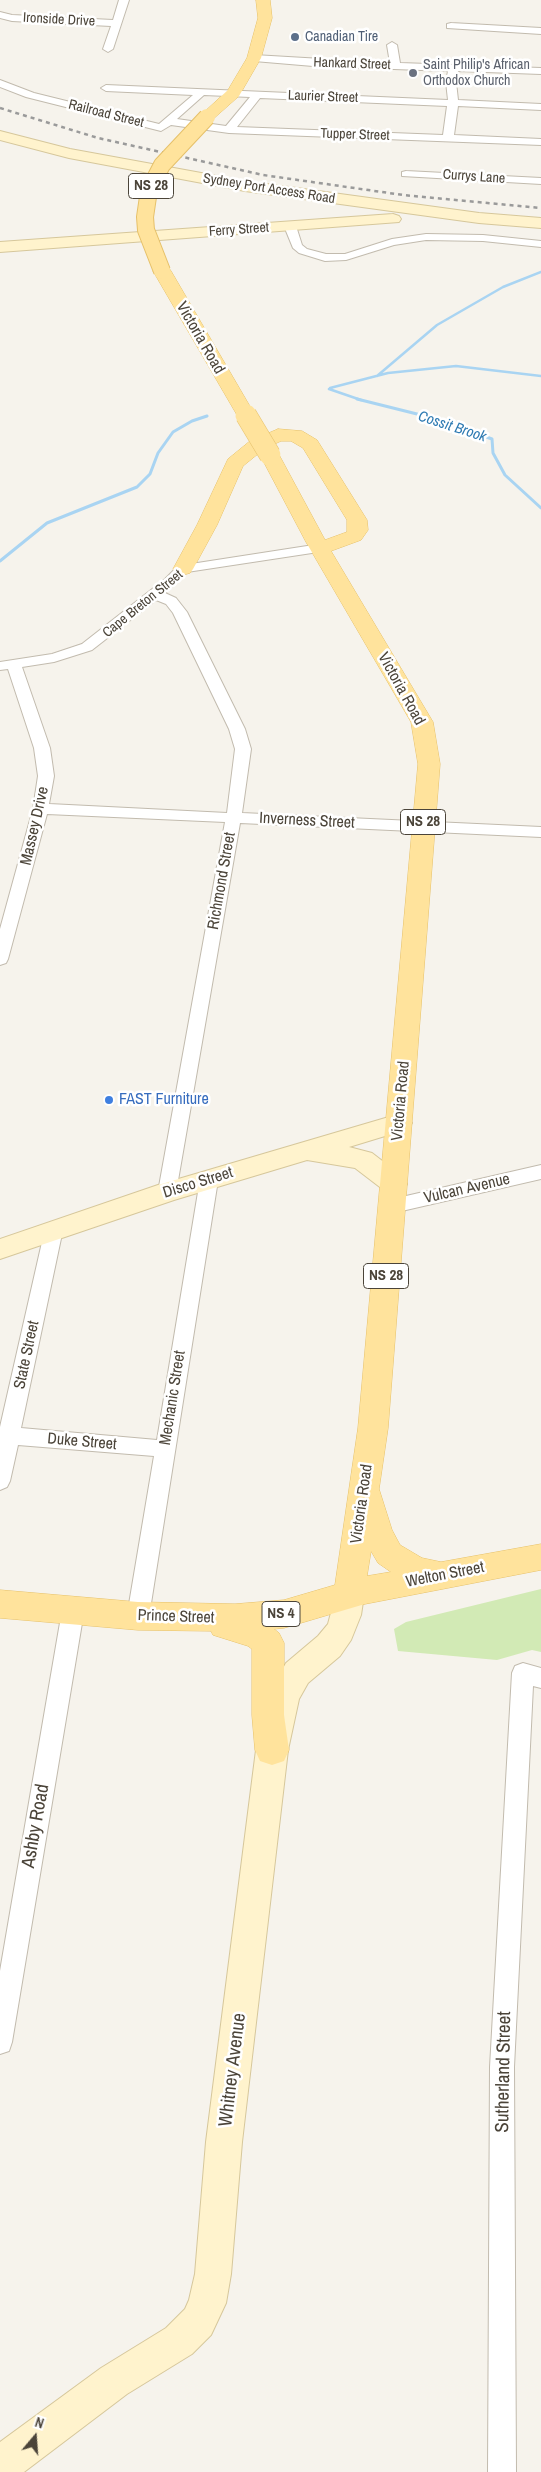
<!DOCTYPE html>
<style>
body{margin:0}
#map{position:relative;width:541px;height:2472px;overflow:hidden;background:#f6f3ec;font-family:"Archivo Narrow",sans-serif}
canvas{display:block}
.north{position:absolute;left:10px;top:2412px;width:50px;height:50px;-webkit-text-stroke:4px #fff;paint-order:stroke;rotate:18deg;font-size:14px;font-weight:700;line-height:20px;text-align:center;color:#4b4439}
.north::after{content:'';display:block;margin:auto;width:18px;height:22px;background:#4b4439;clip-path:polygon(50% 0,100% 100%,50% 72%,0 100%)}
</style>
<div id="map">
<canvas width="541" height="2472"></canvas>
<div class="north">N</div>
</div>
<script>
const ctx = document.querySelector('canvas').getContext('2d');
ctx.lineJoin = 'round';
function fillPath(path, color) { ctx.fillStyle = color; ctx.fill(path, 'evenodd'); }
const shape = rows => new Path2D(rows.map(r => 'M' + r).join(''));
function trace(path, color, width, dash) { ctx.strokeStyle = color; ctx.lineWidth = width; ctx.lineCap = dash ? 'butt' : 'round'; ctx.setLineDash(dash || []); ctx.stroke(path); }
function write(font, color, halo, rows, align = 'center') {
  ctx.font = font + ' "Archivo Narrow",sans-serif'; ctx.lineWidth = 5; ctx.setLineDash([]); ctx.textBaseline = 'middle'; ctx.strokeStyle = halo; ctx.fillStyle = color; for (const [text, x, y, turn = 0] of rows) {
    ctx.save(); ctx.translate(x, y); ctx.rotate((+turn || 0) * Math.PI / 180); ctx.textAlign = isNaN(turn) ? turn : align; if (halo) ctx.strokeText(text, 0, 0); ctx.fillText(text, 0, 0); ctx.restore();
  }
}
const green = shape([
 [541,1589,541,1652,532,1650,497,1660,398,1651,394,1629,406,1622]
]);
const streamFar1 = shape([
 [377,376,437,325,503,287,541,272],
 [330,388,388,373,456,366,541,376],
 [329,389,361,400]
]);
const stream = shape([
 [357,399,437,419,492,439,493,453,505,475,541,508],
 [0,561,47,523,137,487,150,474,158,453,173,432,192,421,207,416]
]);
const street = shape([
 [119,0,129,0,113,49,108,52,103,49,111,26,12,21,0,18,0,12,12,15,113,20,119,0],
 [451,23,541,28,541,34,447,28,447,24,451,23],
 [392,42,397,45,400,63,541,68,541,74,458,71,456,82,458,100,541,104,541,110,458,106,454,135,541,139,541,145,229,133,171,125,161,131,26,97,0,87,0,80,34,93,159,124,193,95,106,91,101,88,106,85,448,100,446,82,448,71,313,66,254,61,249,58,254,55,390,63,387,45,392,42],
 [204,95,250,97,226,126,177,119,204,95],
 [260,98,447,106,443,135,237,127,260,98],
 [406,171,541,178,541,184,402,176,402,172,406,171],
 [290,223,296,226,302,245,307,249,326,254,345,254,392,239,426,234,483,235,541,241,541,247,483,241,426,240,394,245,346,260,325,261,299,253,293,248,284,226,290,223],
 [320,544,327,548,325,551,187,572,165,593,176,598,187,612,245,729,251,749,242,813,541,827,541,837,240,823,176,1192,174,1197,167,1199,160,1197,158,1192,225,822,47,814,8,959,6,963,0,965,0,929,33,809,38,776,34,748,8,669,0,670,0,662,52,654,82,644,165,579,178,566,320,544],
 [156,600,166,604,173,613,229,729,235,749,227,813,49,804,54,776,50,748,22,667,54,662,92,650,156,600],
 [541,1165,541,1179,393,1213,386,1211,384,1206,386,1201,393,1199,541,1165],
 [209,1173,215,1175,218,1180,149,1616,146,1623,138,1625,130,1623,127,1616,154,1456,18,1445,10,1481,7,1487,0,1490,0,1427,45,1229,47,1224,54,1222,61,1224,63,1229,21,1428,157,1440,200,1180,203,1175,209,1173],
 [73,1602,81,1604,84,1611,12,2042,9,2051,0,2054,0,1971,62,1611,65,1604,73,1602],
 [523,1663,541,1668,541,1688,533,1686,514,2067,516,2472,488,2472,490,2067,512,1673,515,1666,523,1663]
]);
const secondary = shape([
 [0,131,70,149,245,181,479,213,541,218,541,228,479,223,245,191,69,158,0,140,0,131],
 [393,214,399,216,401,219,399,222,0,252,0,242,393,214],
 [399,1114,408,1117,412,1123,408,1129,349,1147,372,1153,403,1177,407,1184,403,1191,394,1194,385,1191,355,1168,307,1160,174,1200,0,1259,0,1239,158,1185,399,1114],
 [349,1582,360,1586,364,1595,361,1615,351,1640,340,1656,308,1683,299,1699,288,1750,242,2142,231,2274,226,2303,211,2335,192,2354,127,2394,24,2472,0,2472,0,2442,101,2368,166,2328,185,2309,189,2300,195,2274,206,2142,256,1750,269,1696,273,1686,286,1663,318,1636,328,1624,338,1586,349,1582]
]);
const primary = shape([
 [256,0,270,0,272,18,261,58,239,96,212,120,202,120,199,117,202,114,228,90,247,58,258,18,256,0],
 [162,266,168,267,171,271,255,415,253,419,246,421,239,419,237,415,153,271,156,267,162,266],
 [278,429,302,431,317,440,367,520,368,530,361,540,331,551,433,722,440,764,388,1428,379,1489,392,1530,400,1545,422,1558,441,1562,541,1544,541,1570,365,1604,284,1628,274,1629,279,1633,284,1643,284,1715,289,1750,284,1761,272,1765,260,1761,255,1750,252,1715,252,1649,248,1646,213,1635,211,1631,138,1630,0,1618,0,1590,138,1602,235,1604,284,1600,335,1585,358,1428,418,764,411,722,306,542,260,455,263,451,270,449,277,451,325,540,347,532,347,520,303,448,291,441,281,441,264,449,243,466,217,525,193,569,190,573,183,575,176,573,173,569,197,525,228,459,250,441,278,429],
 [371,1551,378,1563,391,1572,367,1576,371,1551]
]);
const rail = shape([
 [0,108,98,138,263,175,403,195,541,208]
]);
const primaryBridgeFar1 = shape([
 [162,271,146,230,145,217,149,190,162,165,207,117]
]);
const primaryBridge = shape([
 [246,415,270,455]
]);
const markers = [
 [295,37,5,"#5c6f8a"],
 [413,73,5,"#6b7280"],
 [109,1100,5,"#3f7fe0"]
];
const farStreetnames = [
 ["Ironside Drive",59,20,3],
 ["Hankard Street",352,64,2],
 ["Laurier Street",323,97,2],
 ["Railroad Street",106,114,14],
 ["Tupper Street",355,135,2],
 ["Currys Lane",474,177,4],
 ["Sydney Port Access Road",269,189,9],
 ["Ferry Street",239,230,-4],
 ["Cape Breton Street",143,604,-39]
];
const farServicenames = [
 ["Canadian Tire",305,37]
];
const farWorshipnames = [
 ["Saint Philip's African",423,65],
 ["Orthodox Church",423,81]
];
const shields = [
 [151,186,45],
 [423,822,45],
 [386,1276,45],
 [281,1614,38]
];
const shieldNames = [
 ["NS 28",151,186],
 ["NS 28",423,822],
 ["NS 28",386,1276],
 ["NS 4",281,1614]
];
const farWaternames = [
 ["Cossit Brook",452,427,18]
];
const streetNames = [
 ["Victoria Road",200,338,60],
 ["Victoria Road",401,689,61],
 ["Inverness Street",307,821,3],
 ["Massey Drive",35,826,-77],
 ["Richmond Street",222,881,-80],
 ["Victoria Road",401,1101,-85],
 ["Disco Street",198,1183,-17],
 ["Vulcan Avenue",467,1189,-13],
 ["State Street",27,1355,-78],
 ["Mechanic Street",173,1398,-81],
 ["Duke Street",82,1442,5],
 ["Victoria Road",362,1504,-82],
 ["Welton Street",445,1575,-11],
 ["Prince Street",176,1617,2]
];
const shopNames = [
 ["FAST Furniture",119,1100]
];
const nearStreetnames = [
 ["Ashby Road",36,1826,-80],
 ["Whitney Avenue",233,2070,-83],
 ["Sutherland Street",504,2072,-89]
];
fillPath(green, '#d2eab5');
trace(streamFar1, '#a9d4f2', 2.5);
trace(stream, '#a9d4f2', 3);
trace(street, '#c2bbae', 2);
trace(secondary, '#d6c79b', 2);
trace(primary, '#e6c16a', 1);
fillPath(street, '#fff');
fillPath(secondary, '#fff3cd');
fillPath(primary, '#ffe39c');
trace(rail, '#9a9a9a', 2.5, [4, 4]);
trace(primaryBridgeFar1, '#e6c16a', 18, []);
trace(primaryBridge, '#e6c16a', 22, []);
trace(primaryBridgeFar1, '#ffe39c', 16);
trace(primaryBridge, '#ffe39c', 21);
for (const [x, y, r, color] of markers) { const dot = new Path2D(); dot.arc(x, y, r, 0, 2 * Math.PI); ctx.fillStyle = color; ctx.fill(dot); trace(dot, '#fff', 2); }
write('14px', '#4b4439', '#fff', farStreetnames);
write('14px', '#4e5e75', '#fff', farServicenames, 'left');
write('14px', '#5b616d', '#fff', farWorshipnames, 'left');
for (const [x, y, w] of shields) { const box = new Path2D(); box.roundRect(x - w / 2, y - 12.5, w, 25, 4); ctx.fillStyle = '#fff'; ctx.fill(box); trace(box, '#4b4439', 1); }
write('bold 15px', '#4b4439', null, shieldNames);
write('italic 15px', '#2e7ab2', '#fff', farWaternames);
write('16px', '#4b4439', '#fff', streetNames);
write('16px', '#366cbe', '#fff', shopNames, 'left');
write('19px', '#4b4439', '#fff', nearStreetnames);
</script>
